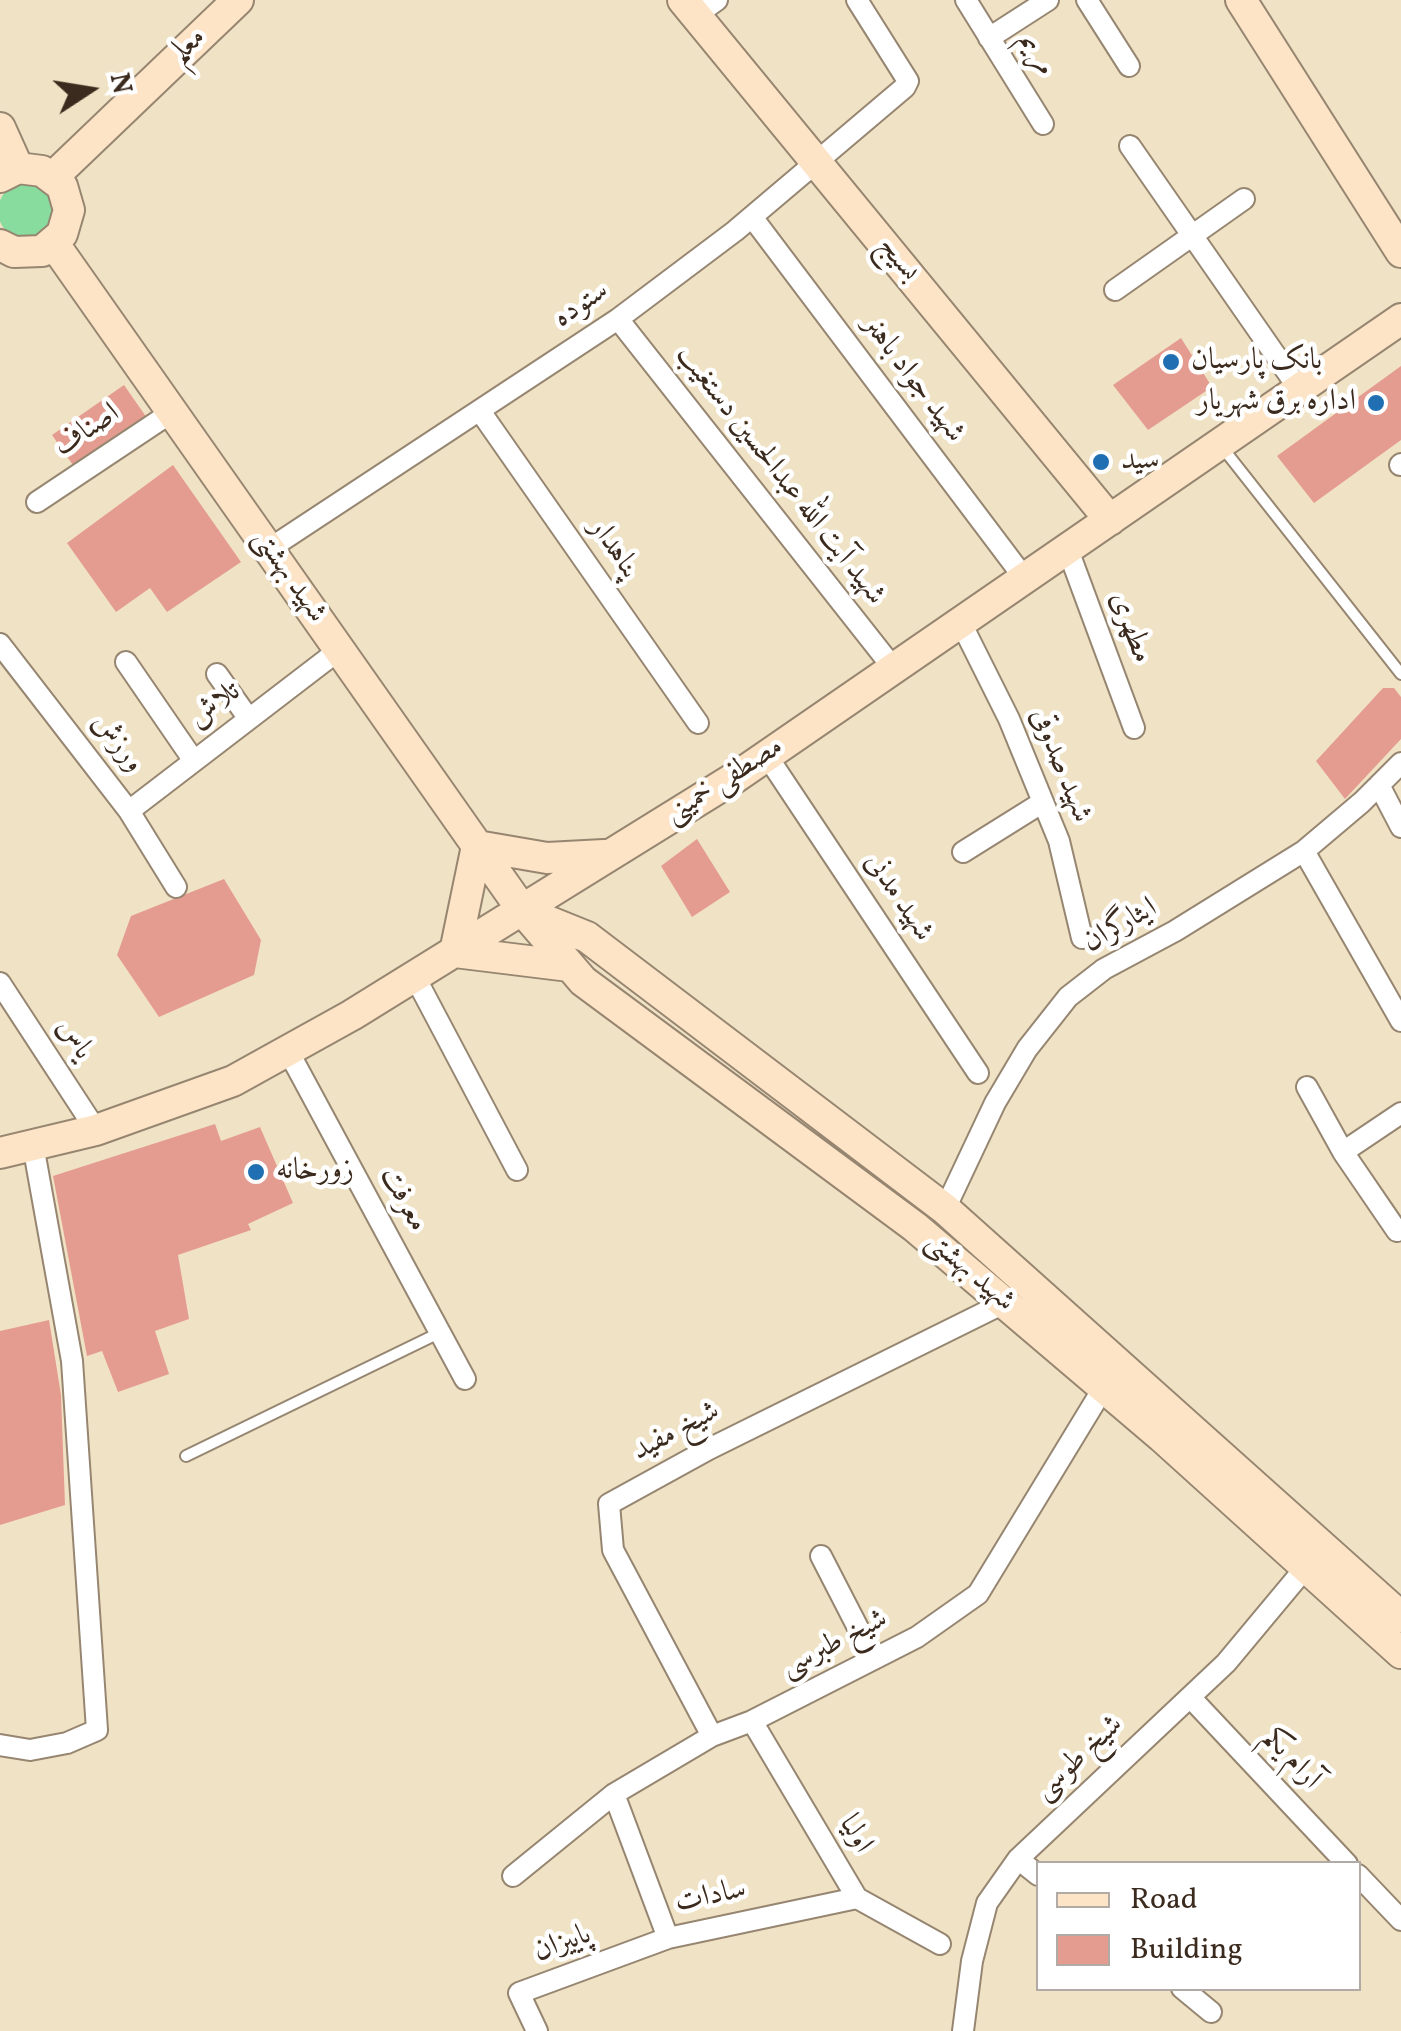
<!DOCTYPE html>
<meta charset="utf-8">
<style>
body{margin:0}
#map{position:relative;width:1401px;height:2031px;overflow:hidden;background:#f0e2c4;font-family:Vollkorn,serif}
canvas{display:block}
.legend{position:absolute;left:1036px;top:1861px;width:325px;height:130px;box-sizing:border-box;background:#fff;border:2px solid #b1aaa5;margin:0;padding:12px 18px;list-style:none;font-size:30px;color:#3b2a1e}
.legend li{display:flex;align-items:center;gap:20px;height:50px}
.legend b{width:50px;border:2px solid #b1aaa5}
.north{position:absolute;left:40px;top:40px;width:100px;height:100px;-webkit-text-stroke:8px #fff;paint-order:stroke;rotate:78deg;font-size:28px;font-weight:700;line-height:40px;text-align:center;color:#3b2a1e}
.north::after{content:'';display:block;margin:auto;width:35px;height:45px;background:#3b2a1e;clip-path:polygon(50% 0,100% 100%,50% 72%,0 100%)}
</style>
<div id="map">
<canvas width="1401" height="2031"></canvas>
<ul class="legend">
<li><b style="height:12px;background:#fee4c6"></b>Road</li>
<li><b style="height:28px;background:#e59c90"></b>Building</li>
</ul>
<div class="north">N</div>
</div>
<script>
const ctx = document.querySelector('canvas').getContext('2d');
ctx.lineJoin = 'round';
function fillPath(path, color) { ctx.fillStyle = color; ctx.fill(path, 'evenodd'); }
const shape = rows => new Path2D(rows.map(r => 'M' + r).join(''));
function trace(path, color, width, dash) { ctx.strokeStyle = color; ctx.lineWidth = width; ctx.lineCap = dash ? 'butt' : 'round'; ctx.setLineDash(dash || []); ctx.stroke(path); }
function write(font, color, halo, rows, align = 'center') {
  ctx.font = font + ' Vollkorn,Amiri,serif'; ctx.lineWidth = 9; ctx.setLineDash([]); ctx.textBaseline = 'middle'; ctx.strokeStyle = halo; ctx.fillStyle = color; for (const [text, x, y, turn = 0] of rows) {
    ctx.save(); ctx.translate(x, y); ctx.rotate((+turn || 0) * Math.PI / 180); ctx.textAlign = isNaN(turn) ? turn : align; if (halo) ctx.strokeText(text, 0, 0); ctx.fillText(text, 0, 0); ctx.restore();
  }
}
const green = shape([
 '-2 211a29 29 0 1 1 58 0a29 29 0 1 1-58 0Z'
]);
const building = shape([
 [1181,338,1212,387,1148,430,1113,385],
 [1401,366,1401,440,1314,503,1277,456],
 [124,385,147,418,75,468,52,435],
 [173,465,241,562,167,612,150,588,116,612,67,543],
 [1383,688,1394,688,1401,697,1401,739,1345,799,1316,761],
 [697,839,730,892,692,917,661,866],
 [224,879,261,940,254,975,159,1017,117,955,131,916],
 [215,1124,221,1141,260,1127,293,1203,248,1224,251,1230,178,1255,189,1319,155,1331,169,1374,118,1392,102,1351,87,1356,53,1176],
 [49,1320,61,1395,65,1505,0,1525,0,1331]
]);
const lane = shape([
 [1222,447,1401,674],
 [186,1456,439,1333]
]);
const street = shape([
 [966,0,1043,124],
 [1087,0,1129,66],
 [696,15,717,0],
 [989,38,1048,0],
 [1130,146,1299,389],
 [752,217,1025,579],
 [1115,290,1244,199],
 [618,319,894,669],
 [480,411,698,723],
 [1400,465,1401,464],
 [37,502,172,412],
 [269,549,618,319,735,231,905,87,908,81,857,0],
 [1068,550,1134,728],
 [961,623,1009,719,1059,841,1082,938],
 [0,644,129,811,176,887],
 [126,662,194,761],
 [217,674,249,719],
 [767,756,978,1073],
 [1379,785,1401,827],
 [129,811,339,650],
 [1304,851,1401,1021],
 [963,852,1043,802],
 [415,977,517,1170],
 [0,983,96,1130],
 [287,1049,465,1379],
 [1307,1087,1343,1152,1397,1231],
 [1343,1152,1401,1113],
 [945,1209,995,1103,1027,1049,1068,997,1104,969,1175,931,1304,851,1362,802,1401,763],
 [821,1556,874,1659],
 [1190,1697,1347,1864],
 [752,1721,857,1898,940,1944],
 [712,1736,613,1550,609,1504,709,1449,1004,1303],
 [0,1745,30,1750,67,1743,97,1730,72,1361,33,1145],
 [614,1794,668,1938,857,1898],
 [1018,1859,1038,1875],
 [1358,1875,1401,1920],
 [513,1876,614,1794,712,1736,752,1721,917,1637,978,1594,1104,1387],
 [1182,1988,1211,2012],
 [537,2031,519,1993,668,1938],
 [963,2031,972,1961,987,1903,1018,1859,1226,1663,1306,1567]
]);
const secondary = shape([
 [683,0,1110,520],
 [1241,0,1401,252],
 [0,128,18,168],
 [0,177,18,168,42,171,62,186,69,210,62,234,42,251,14,252,0,245],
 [53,177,238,0],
 [54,244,523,911,583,981,915,1227,1162,1437,1401,1653],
 [525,912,587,937,945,1209,1401,1617],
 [569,966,455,952,477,846,547,858,604,855],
 [0,1153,96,1130,233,1081,352,1015,736,777,1401,319]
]);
const markers = [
 [1171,362,10,"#1f6fb2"],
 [1376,403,10,"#1f6fb2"],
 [1101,462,10,"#1f6fb2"],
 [256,1172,10,"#1f6fb2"]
];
const streetNames = [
 ["معلم",189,47,-44],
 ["مریم",1035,55,58],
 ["بسیج",897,260,51],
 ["ستوده",582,306,-34],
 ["شهید جواد باهنر",912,380,53],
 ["اصناف",88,432,-34],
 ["شهید آیت الله عبدالحسین دستغیب",779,476,52],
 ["پناهدار",613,550,55],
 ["شهید بهشتی",288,577,55],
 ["مطهری",1129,628,70],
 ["تلاش",216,707,-38],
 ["ورزش",116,744,52],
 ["شهید صدوقی",1059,766,68],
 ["مصطفی خمینی",725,782,-33],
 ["شهید مدنی",897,898,56],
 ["ایثارگران",1121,927,-30],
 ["یاس",73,1040,57],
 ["معرفت",402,1200,62],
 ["شهید بهشتی",969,1273,40],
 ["شیخ مفید",677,1433,-28],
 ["شیخ طبرسی",835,1645,-27],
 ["شیخ طوسی",1080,1759,-43],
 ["آرام یکم",1290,1760,47],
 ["اولیا",854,1835,59],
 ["سادات",711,1898,-12],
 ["پاییزان",563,1945,-20]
];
const poiNames = [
 ["بانک پارسیان",1191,362],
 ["اداره برق شهریار",1356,403,"right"],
 ["سید",1121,462],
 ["زورخانه",276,1172]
];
fillPath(green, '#87dc9e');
fillPath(building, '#e59c90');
trace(lane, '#968671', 14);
trace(street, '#968671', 24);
trace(secondary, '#968671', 34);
trace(lane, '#fff', 10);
trace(street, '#fff', 20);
trace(secondary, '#fee4c6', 30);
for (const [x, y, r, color] of markers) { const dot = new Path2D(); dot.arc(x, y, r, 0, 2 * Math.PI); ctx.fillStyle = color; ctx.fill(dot); trace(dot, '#fff', 4); }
write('30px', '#3b2a1e', '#fff', streetNames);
write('30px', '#3b2a1e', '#fff', poiNames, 'left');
</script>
